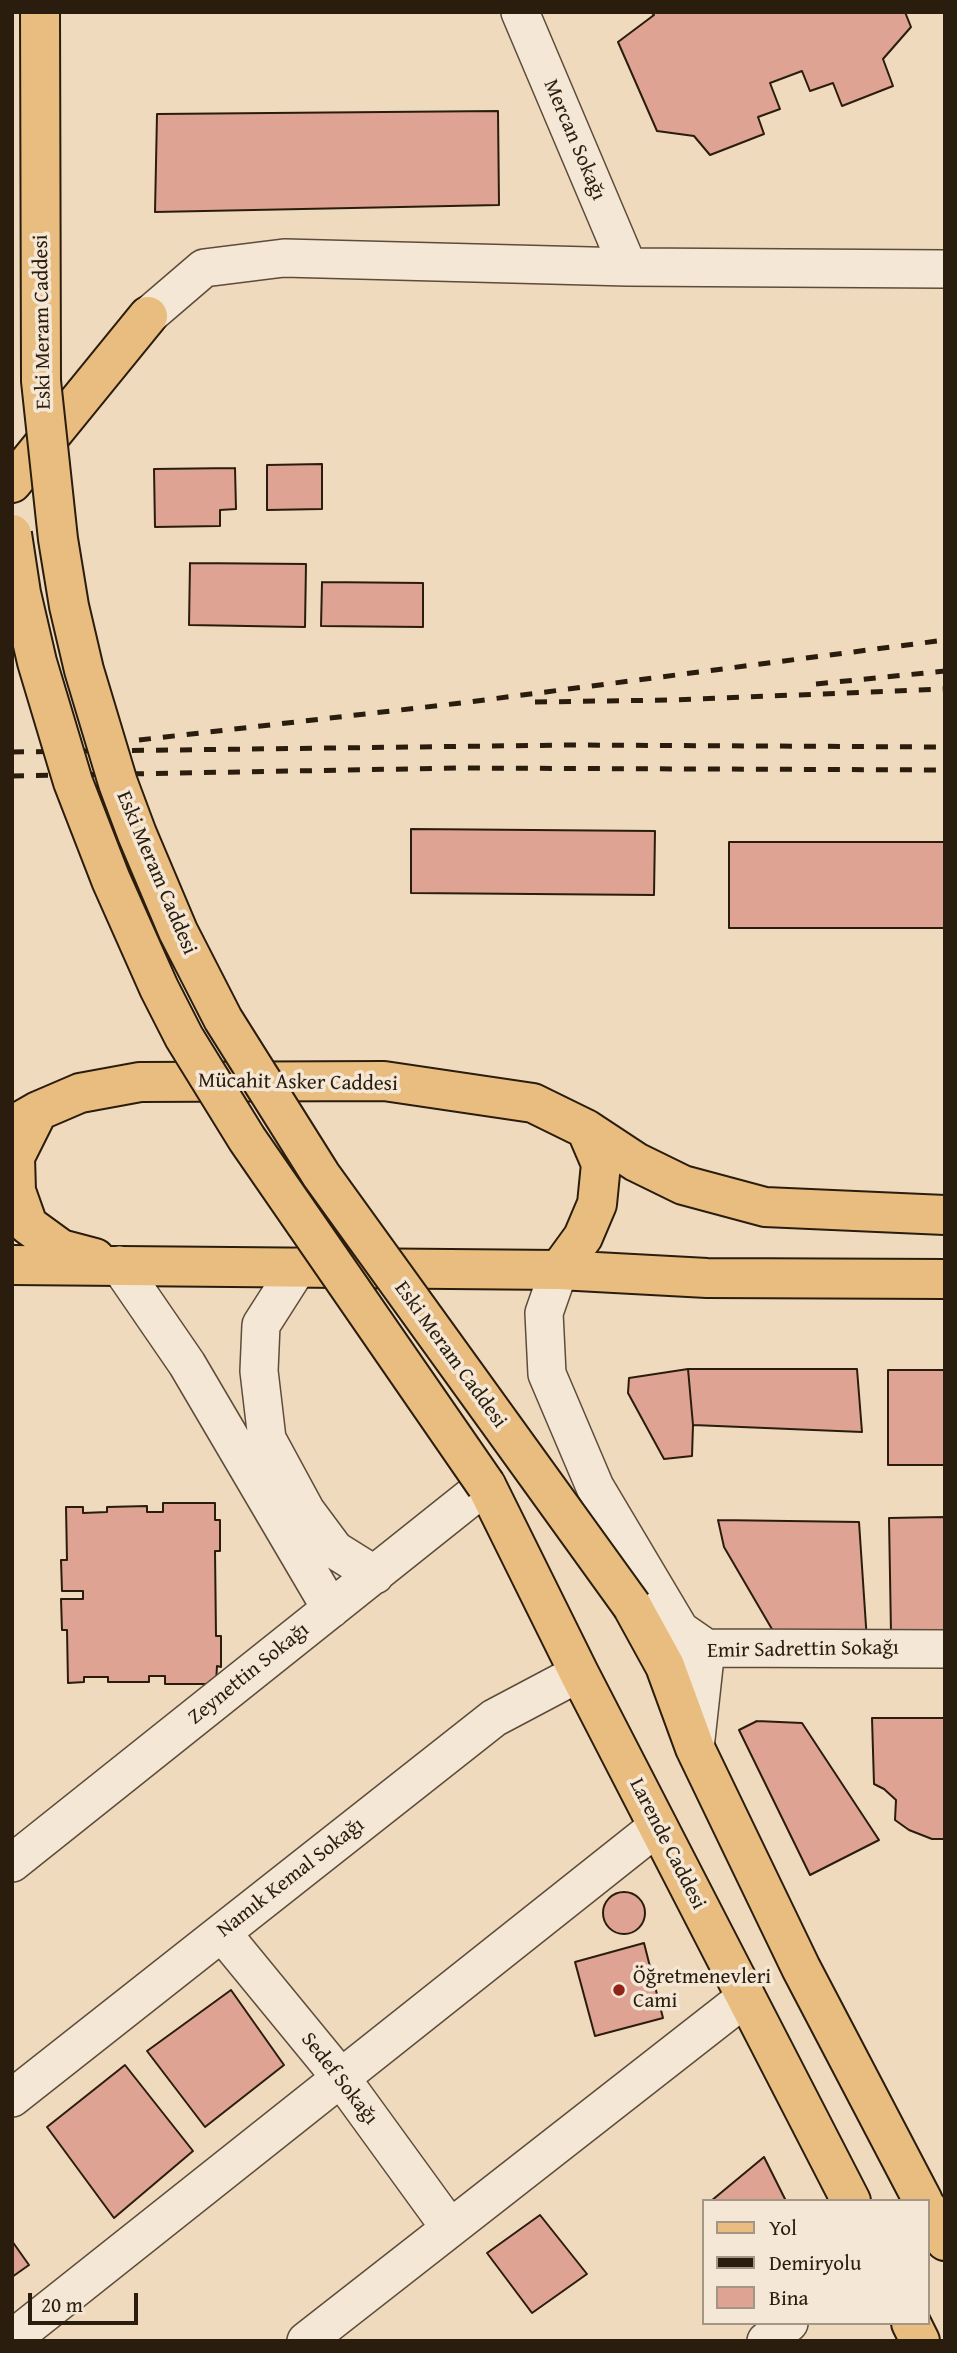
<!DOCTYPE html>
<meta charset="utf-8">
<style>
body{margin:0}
#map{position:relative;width:957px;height:2353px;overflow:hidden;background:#efdabe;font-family:"Gentium Book Plus",serif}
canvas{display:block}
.frame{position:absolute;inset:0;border:14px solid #2b1d0d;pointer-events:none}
.legend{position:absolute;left:702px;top:2199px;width:228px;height:126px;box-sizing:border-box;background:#f5e7d5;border:2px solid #a49685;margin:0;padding:9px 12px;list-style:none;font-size:21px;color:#2b1d0d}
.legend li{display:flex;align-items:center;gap:14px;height:35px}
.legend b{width:35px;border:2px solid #a49685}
.scale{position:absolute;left:28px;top:2293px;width:110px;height:32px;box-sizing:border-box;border:4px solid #2b1d0d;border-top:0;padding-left:9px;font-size:21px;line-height:24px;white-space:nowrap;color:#2b1d0d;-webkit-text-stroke:5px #f5e7d5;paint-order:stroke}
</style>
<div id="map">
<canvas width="957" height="2353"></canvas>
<div class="frame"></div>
<ul class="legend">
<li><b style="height:9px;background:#e8bd7f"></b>Yol</li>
<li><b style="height:9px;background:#2b1d0d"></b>Demiryolu</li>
<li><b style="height:19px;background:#dea392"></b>Bina</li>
</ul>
<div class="scale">20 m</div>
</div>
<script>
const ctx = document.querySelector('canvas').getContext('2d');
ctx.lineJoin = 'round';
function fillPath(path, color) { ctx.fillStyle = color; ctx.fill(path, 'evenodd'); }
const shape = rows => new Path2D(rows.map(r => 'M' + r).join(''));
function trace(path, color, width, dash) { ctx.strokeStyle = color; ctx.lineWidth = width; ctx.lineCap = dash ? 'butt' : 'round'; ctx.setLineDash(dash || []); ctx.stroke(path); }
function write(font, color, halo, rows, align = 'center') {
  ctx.font = font + ' "Gentium Book Plus",serif'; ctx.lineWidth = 7; ctx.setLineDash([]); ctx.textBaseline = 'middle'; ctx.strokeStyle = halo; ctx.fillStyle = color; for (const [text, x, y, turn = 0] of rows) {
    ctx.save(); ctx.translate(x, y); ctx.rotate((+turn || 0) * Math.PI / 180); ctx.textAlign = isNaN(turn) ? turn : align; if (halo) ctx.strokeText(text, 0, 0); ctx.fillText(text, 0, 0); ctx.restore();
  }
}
const building = shape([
 [651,12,905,12,911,27,883,59,893,86,842,106,833,83,810,91,802,71,770,83,780,109,758,117,764,134,710,155,694,136,657,131,618,42,654,15,651,12],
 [498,111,499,205,155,212,157,114,498,111],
 [322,464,322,509,267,510,267,465,322,464],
 [235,468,236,509,220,510,220,526,155,527,154,469,235,468],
 [190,563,306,564,305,627,189,625,190,563],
 [322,582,423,583,423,627,321,626,322,582],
 [411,829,655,831,654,895,411,893,411,829],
 [729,842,945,842,945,928,729,928,729,842],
 [688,1369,857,1369,862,1432,693,1425,688,1369],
 [688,1369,693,1425,692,1456,664,1459,628,1393,629,1378,688,1369],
 [888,1370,945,1370,945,1465,888,1465,888,1370],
 [163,1503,215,1503,215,1520,220,1520,220,1551,215,1551,216,1636,221,1636,221,1667,217,1666,216,1684,165,1684,165,1676,149,1676,149,1682,108,1682,108,1677,84,1677,84,1682,68,1683,67,1630,62,1630,61,1599,83,1599,83,1591,62,1591,61,1560,67,1560,66,1507,83,1507,83,1513,107,1512,107,1507,147,1506,147,1512,163,1512,163,1503],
 [945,1517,945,1633,891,1633,889,1518,945,1517],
 [718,1520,859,1522,867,1641,776,1636,724,1547,718,1520],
 [872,1718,945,1718,945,1839,932,1839,909,1830,895,1820,896,1800,884,1789,874,1784,872,1718],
 [757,1721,802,1723,879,1840,810,1875,739,1730,757,1721],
 '603 1913a21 21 0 1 1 42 0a21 21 0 1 1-42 0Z',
 [644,1943,663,2018,595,2036,575,1962,644,1943],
 [231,1990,284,2065,205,2127,147,2051,231,1990],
 [125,2065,193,2151,114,2218,47,2127,125,2065],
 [764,2157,786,2201,711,2201,764,2157],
 [540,2215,587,2274,532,2313,487,2253,540,2215],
 [12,2241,29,2265,12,2277,12,2241]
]);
const minor = shape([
 [520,12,628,267],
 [148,316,204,268,284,258,628,267,945,269],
 [119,1265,187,1364,331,1609],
 [298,1267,261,1325,259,1371,267,1439,306,1511,335,1550,375,1575],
 [559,1270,544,1313,547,1374,595,1487,680,1630,706,1648,695,1748],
 [685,1657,706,1648,945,1649],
 [12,1863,486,1485],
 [222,1933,341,2078,450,2228],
 [12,2098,494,1718,579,1673],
 [12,2339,658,1826],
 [306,2341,746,1997],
 [766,2341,789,2323]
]);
const major = shape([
 [12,483,148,316],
 [38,1111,15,1157,16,1191,28,1225,61,1249,95,1258],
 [12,1126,38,1111,80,1093,140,1082,384,1081,533,1103,586,1129,636,1162,683,1185,765,1207,945,1215],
 [12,1265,559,1270,707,1278,945,1279],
 [559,1270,583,1237,597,1204,601,1164,586,1129],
 [486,1485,579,1673,851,2201],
 [632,1606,665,1666,695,1748,801,1968,923,2201],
 [927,2208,945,2241],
 [911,2323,920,2341]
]);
const rail = shape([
 [816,684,945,671],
 [535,702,672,700,945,689],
 [139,740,461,703,945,640],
 [12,752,572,745,945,747],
 [12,776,459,768,945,770]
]);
const majorBridge = shape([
 [40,12,41,381,58,539,69,606,84,670,118,783,137,834,178,931,223,1019,321,1175,632,1606],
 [12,534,21,593,37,662,73,782,111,880,159,988,184,1037,247,1139,486,1485]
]);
const markers = [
 [619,1990,7,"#8f2418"]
];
const streetNames = [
 ["Mercan Sokağı",574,140,67],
 ["Eski Meram Caddesi",43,322,-91],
 ["Eski Meram Caddesi",156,873,67],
 ["Mücahit Asker Caddesi",298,1083,1],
 ["Eski Meram Caddesi",450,1355,54],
 ["Emir Sadrettin Sokağı",803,1650,-1],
 ["Zeynettin Sokağı",249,1674,-39],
 ["Larende Caddesi",667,1844,63],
 ["Namık Kemal Sokağı",291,1878,-38],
 ["Sedef Sokağı",339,2079,52]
];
const poiNames = [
 ["Öğretmenevleri",633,1978],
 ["Cami",633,2002]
];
fillPath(building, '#dea392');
trace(building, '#2b1d0d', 2);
trace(minor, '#5c4c39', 40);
trace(major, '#2b1d0d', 42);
trace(minor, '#f5e7d5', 37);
trace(major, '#e8bd7f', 38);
trace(rail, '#2b1d0d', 5, [12, 12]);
trace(majorBridge, '#2b1d0d', 42, []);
trace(majorBridge, '#e8bd7f', 38);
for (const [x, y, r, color] of markers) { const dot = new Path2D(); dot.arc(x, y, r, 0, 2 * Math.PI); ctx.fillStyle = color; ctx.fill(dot); trace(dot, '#f5e7d5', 2.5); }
write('21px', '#2b1d0d', '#f5e7d5', streetNames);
write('21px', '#2b1d0d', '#f5e7d5', poiNames, 'left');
</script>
